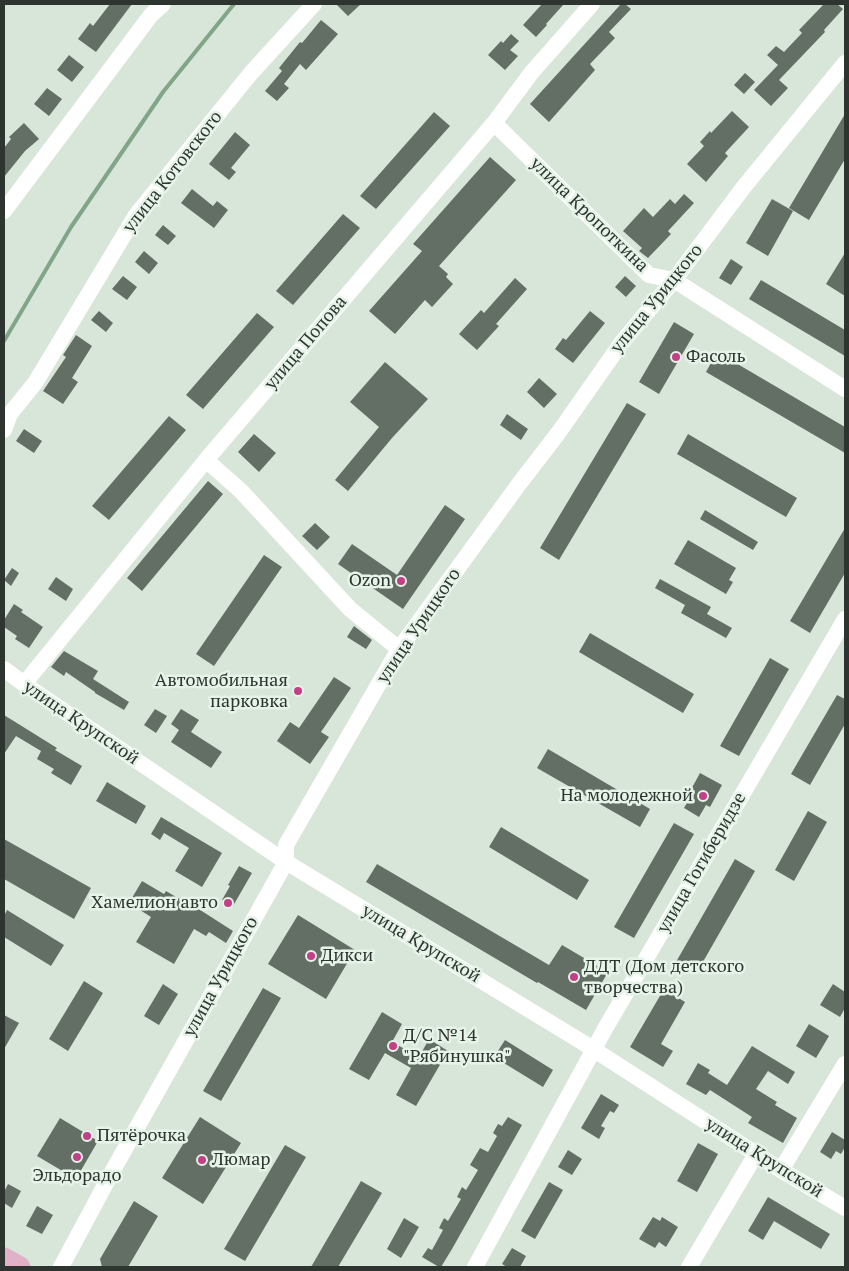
<!DOCTYPE html>
<meta charset="utf-8">
<style>
body{margin:0}
#map{position:relative;width:849px;height:1271px;overflow:hidden;background:#d8e6da;font-family:"PT Serif",serif}
canvas{display:block}
.frame{position:absolute;inset:0;border:5px solid #2e342f;pointer-events:none}
</style>
<div id="map">
<canvas width="849" height="1271"></canvas>
<div class="frame"></div>
</div>
<script>
const ctx = document.querySelector('canvas').getContext('2d');
ctx.lineJoin = 'round';
const shape = rows => new Path2D(rows.map(r => 'M' + r).join(''));
function trace(path, color, width, dash) { ctx.strokeStyle = color; ctx.lineWidth = width; ctx.lineCap = dash ? 'butt' : 'round'; ctx.setLineDash(dash || []); ctx.stroke(path); }
function fillPath(path, color) { ctx.fillStyle = color; ctx.fill(path, 'evenodd'); }
function write(font, color, halo, rows, align = 'center') {
  ctx.font = font + ' "PT Serif",serif'; ctx.lineWidth = 5; ctx.setLineDash([]); ctx.textBaseline = 'middle'; ctx.strokeStyle = halo; ctx.fillStyle = color; for (const [text, x, y, turn = 0] of rows) {
    ctx.save(); ctx.translate(x, y); ctx.rotate((+turn || 0) * Math.PI / 180); ctx.textAlign = isNaN(turn) ? turn : align; if (halo) ctx.strokeText(text, 0, 0); ctx.fillText(text, 0, 0); ctx.restore();
  }
}
const stream = shape([
 [4,341,71,227,163,92,234,4]
]);
const building = shape([
 [110,4,132,4,96,52,78,39,90,23,93,26],
 [336,4,361,4,348,16],
 [542,4,564,4,546,24,547,25,536,37,523,25],
 [621,4,625,4,631,9,609,32,615,38,590,64,595,70,549,122,530,104],
 [824,4,837,4,843,9,824,30,825,32,779,80,788,88,771,106,754,90,778,65,767,55,776,46,784,52,802,33,799,30],
 [321,20,338,34,306,70,300,64,284,84,289,88,277,101,265,91,282,71,279,68,300,42,302,43],
 [511,34,519,41,510,50,518,56,505,70,488,55,501,41,503,43],
 [69,55,84,67,72,82,57,70],
 [745,73,755,82,744,94,734,85],
 [47,88,62,99,49,116,34,104],
 [732,111,749,127,725,153,728,156,706,182,687,164,704,146,700,142,710,131,711,133],
 [434,112,450,126,376,209,360,196],
 [845,114,845,159,809,220,789,208],
 [24,123,39,139,25,151,4,177,4,148,11,139,9,137],
 [235,132,250,145,231,168,236,172,229,180,209,164],
 [490,157,516,180,439,266,448,274,446,277,453,284,432,307,425,300,395,334,369,311,422,251,413,244],
 [192,189,213,206,217,201,228,210,214,228,181,203],
 [684,194,694,203,668,231,671,234,648,258,639,251,642,248,623,231,644,208,653,217,670,199,675,204],
 [772,199,793,211,768,256,746,243],
 [343,214,360,228,293,305,276,291],
 [163,225,176,236,168,245,155,235],
 [144,251,158,263,149,274,135,262],
 [845,253,845,296,826,284],
 [731,259,743,267,731,285,719,278],
 [123,276,137,287,127,300,112,289],
 [625,276,636,286,626,297,615,287],
 [515,278,527,289,496,324,499,326,477,350,459,334,481,310,484,313],
 [761,280,845,330,845,356,749,299],
 [99,311,113,323,106,332,91,320],
 [590,311,605,323,573,363,555,349,563,338,566,340],
 [257,313,274,327,203,409,186,395],
 [674,322,694,334,659,394,639,382],
 [76,335,92,346,72,378,78,382,63,404,43,391,66,357,63,355],
 [717,352,845,427,845,453,706,372],
 [385,362,428,399,392,438,348,491,335,480,379,427,350,402],
 [539,378,557,394,544,408,527,392],
 [627,403,646,414,559,560,540,548],
 [507,414,528,429,521,440,500,425],
 [169,416,186,430,109,520,92,506],
 [24,429,42,441,34,453,16,441],
 [254,434,276,453,259,472,238,452],
 [688,434,797,498,786,517,677,454],
 [208,481,223,494,142,591,127,578],
 [445,505,465,519,403,609,338,564,352,544,397,575],
 [705,510,758,542,753,550,700,519],
 [315,523,330,537,317,550,302,536],
 [845,528,845,573,810,633,790,621],
 [688,540,736,568,729,580,733,582,726,594,674,564],
 [264,555,282,567,214,666,196,654],
 [12,568,19,573,11,586,4,580],
 [56,577,73,589,66,601,48,589],
 [660,579,711,607,707,614,732,628,726,638,681,613,685,605,655,588],
 [14,604,23,610,21,612,43,627,29,648,15,639,17,636,4,627,4,620],
 [354,626,372,640,366,649,347,637],
 [590,633,694,694,683,713,579,652],
 [64,651,98,671,93,679,129,702,124,710,95,693,95,692,66,672,64,676,51,667],
 [770,658,789,669,739,756,720,746],
 [334,677,351,688,321,732,329,737,310,764,277,741,290,722,299,728],
 [837,695,845,699,845,724,810,785,791,774],
 [155,709,167,716,156,733,144,725],
 [181,709,199,720,191,732,222,752,211,768,171,742,179,730,171,724],
 [4,715,57,748,55,750,82,766,71,785,51,773,54,769,37,759,41,751,16,736,4,754],
 [548,749,650,809,640,827,537,768],
 [700,773,722,785,710,807,706,805,699,817,684,808,691,796,688,795],
 [107,782,146,806,136,824,96,801],
 [808,811,827,822,794,881,775,870],
 [161,817,222,853,202,887,175,871,189,848,164,833,160,840,151,834],
 [674,823,694,834,634,938,614,927],
 [501,827,589,880,577,900,489,847],
 [4,839,91,888,74,919,4,879],
 [735,859,755,871,696,974,676,962],
 [377,864,549,965,562,945,608,972,586,1010,538,982,537,983,366,882],
 [239,866,252,873,233,906,222,900,230,886,228,885],
 [142,881,164,894,166,891,193,907,194,906,233,931,226,943,209,932,206,936,194,929,174,964,136,942,151,917,129,903],
 [7,910,64,945,51,966,4,937,4,916],
 [298,915,355,950,326,999,268,964],
 [84,981,103,993,68,1051,49,1039],
 [163,984,178,994,159,1025,144,1016],
 [833,984,845,992,845,1008,840,1017,820,1005],
 [263,988,281,998,221,1101,203,1091],
 [664,989,685,1002,661,1044,673,1051,663,1067,630,1047],
 [382,1012,402,1024,392,1042,419,1057,429,1039,448,1051,416,1106,396,1095,411,1068,385,1053,369,1080,349,1069],
 [4,1015,19,1023,4,1049],
 [809,1024,829,1036,816,1058,796,1046],
 [505,1040,553,1070,543,1087,494,1057],
 [752,1046,795,1072,788,1084,768,1071,756,1089,777,1102,775,1105,797,1118,783,1143,748,1123,752,1117,710,1090,706,1095,686,1084,698,1063,710,1070,708,1073,727,1085],
 [601,1094,619,1105,614,1113,610,1111,601,1126,605,1128,599,1139,581,1128],
 [200,1117,241,1143,203,1204,162,1178],
 [508,1117,522,1125,452,1249,441,1267,439,1267,422,1257,428,1248,432,1250,443,1230,439,1228,444,1218,448,1221,461,1199,457,1197,462,1187,466,1190,478,1170,470,1165,480,1148,488,1152,497,1136,493,1133,498,1124,502,1126],
 [60,1118,98,1141,76,1179,37,1156],
 [832,1132,845,1140,845,1147,841,1154,836,1151,831,1159,820,1152],
 [698,1143,718,1154,697,1192,677,1181],
 [285,1145,306,1157,245,1261,224,1249],
 [568,1150,582,1159,572,1175,558,1167],
 [361,1181,382,1193,338,1267,311,1267],
 [549,1182,563,1190,535,1239,521,1231],
 [8,1184,21,1191,12,1208,4,1203,4,1192],
 [768,1197,830,1234,821,1249,774,1221,763,1240,748,1231],
 [134,1201,158,1216,128,1267,102,1267,100,1259],
 [37,1206,53,1215,42,1234,26,1226],
 [653,1217,660,1221,662,1217,678,1227,666,1247,659,1242,655,1248,639,1239],
 [404,1218,419,1227,401,1258,387,1249],
 [512,1248,526,1256,520,1267,507,1267,502,1264]
]);
const minor = shape([
 [494,123,649,275,674,280,845,389],
 [4,211,151,15,163,4],
 [4,430,10,414,35,383,136,215,251,73,314,4],
 [206,460,241,491,350,609,399,649],
 [4,669,24,684,286,862,582,1042,781,1170,845,1208],
 [24,684,206,460,494,123,532,72,592,4],
 [781,1170,845,1064],
 [61,1267,112,1172,286,862,286,845,399,649,519,484,559,432,622,342,674,280,743,188,845,63],
 [475,1267,606,1027,845,619],
 [689,1267,756,1154]
]);
const major = shape([
 [4,1258,20,1267]
]);
const markers = [
 [676,357,5,"#c24087"],
 [401,581,5,"#c24087"],
 [298,691,5,"#c24087"],
 [703,796,5,"#c24087"],
 [228,903,5,"#c24087"],
 [311,956,5,"#c24087"],
 [574,977,5,"#c24087"],
 [393,1046,5,"#c24087"],
 [87,1136,5,"#c24087"],
 [77,1157,5,"#c24087"],
 [202,1160,5,"#c24087"]
];
const streetNames = [
 ["улица Котовского",173,172,-52],
 ["улица Кропоткина",589,215,44],
 ["улица Урицкого",657,299,-51],
 ["улица Попова",306,343,-50],
 ["улица Урицкого",419,626,-56],
 ["улица Крупской",81,723,34],
 ["улица Гогиберидзе",702,863,-60],
 ["улица Крупской",421,944,31],
 ["улица Урицкого",221,977,-61],
 ["улица Крупской",764,1158,32]
];
const poiNames = [
 ["Фасоль",686,357],
 ["Ozon",391,581,"right"],
 ["Автомобильная",288,681,"right"],
 ["парковка",288,702,"right"],
 ["На молодежной",693,796,"right"],
 ["Хамелион авто",218,903,"right"],
 ["Дикси",321,956],
 ["ДДТ (Дом детского",584,967],
 ["творчества)",584,988],
 ["Д/С №14",403,1036],
 ["\"Рябинушка\"",403,1057],
 ["Пятёрочка",97,1136],
 ["Люмар",212,1160],
 ["Эльдорадо",77,1176,"center"]
];
trace(stream, '#80a687', 4);
fillPath(building, '#636f65');
trace(minor, '#fff', 16);
trace(major, '#e0b1c7', 21);
for (const [x, y, r, color] of markers) { const dot = new Path2D(); dot.arc(x, y, r, 0, 2 * Math.PI); ctx.fillStyle = color; ctx.fill(dot); trace(dot, '#e6f3e8', 2); }
write('18px', '#2e342f', '#e6f3e8', streetNames);
write('18px', '#2e342f', '#e6f3e8', poiNames, 'left');
</script>
